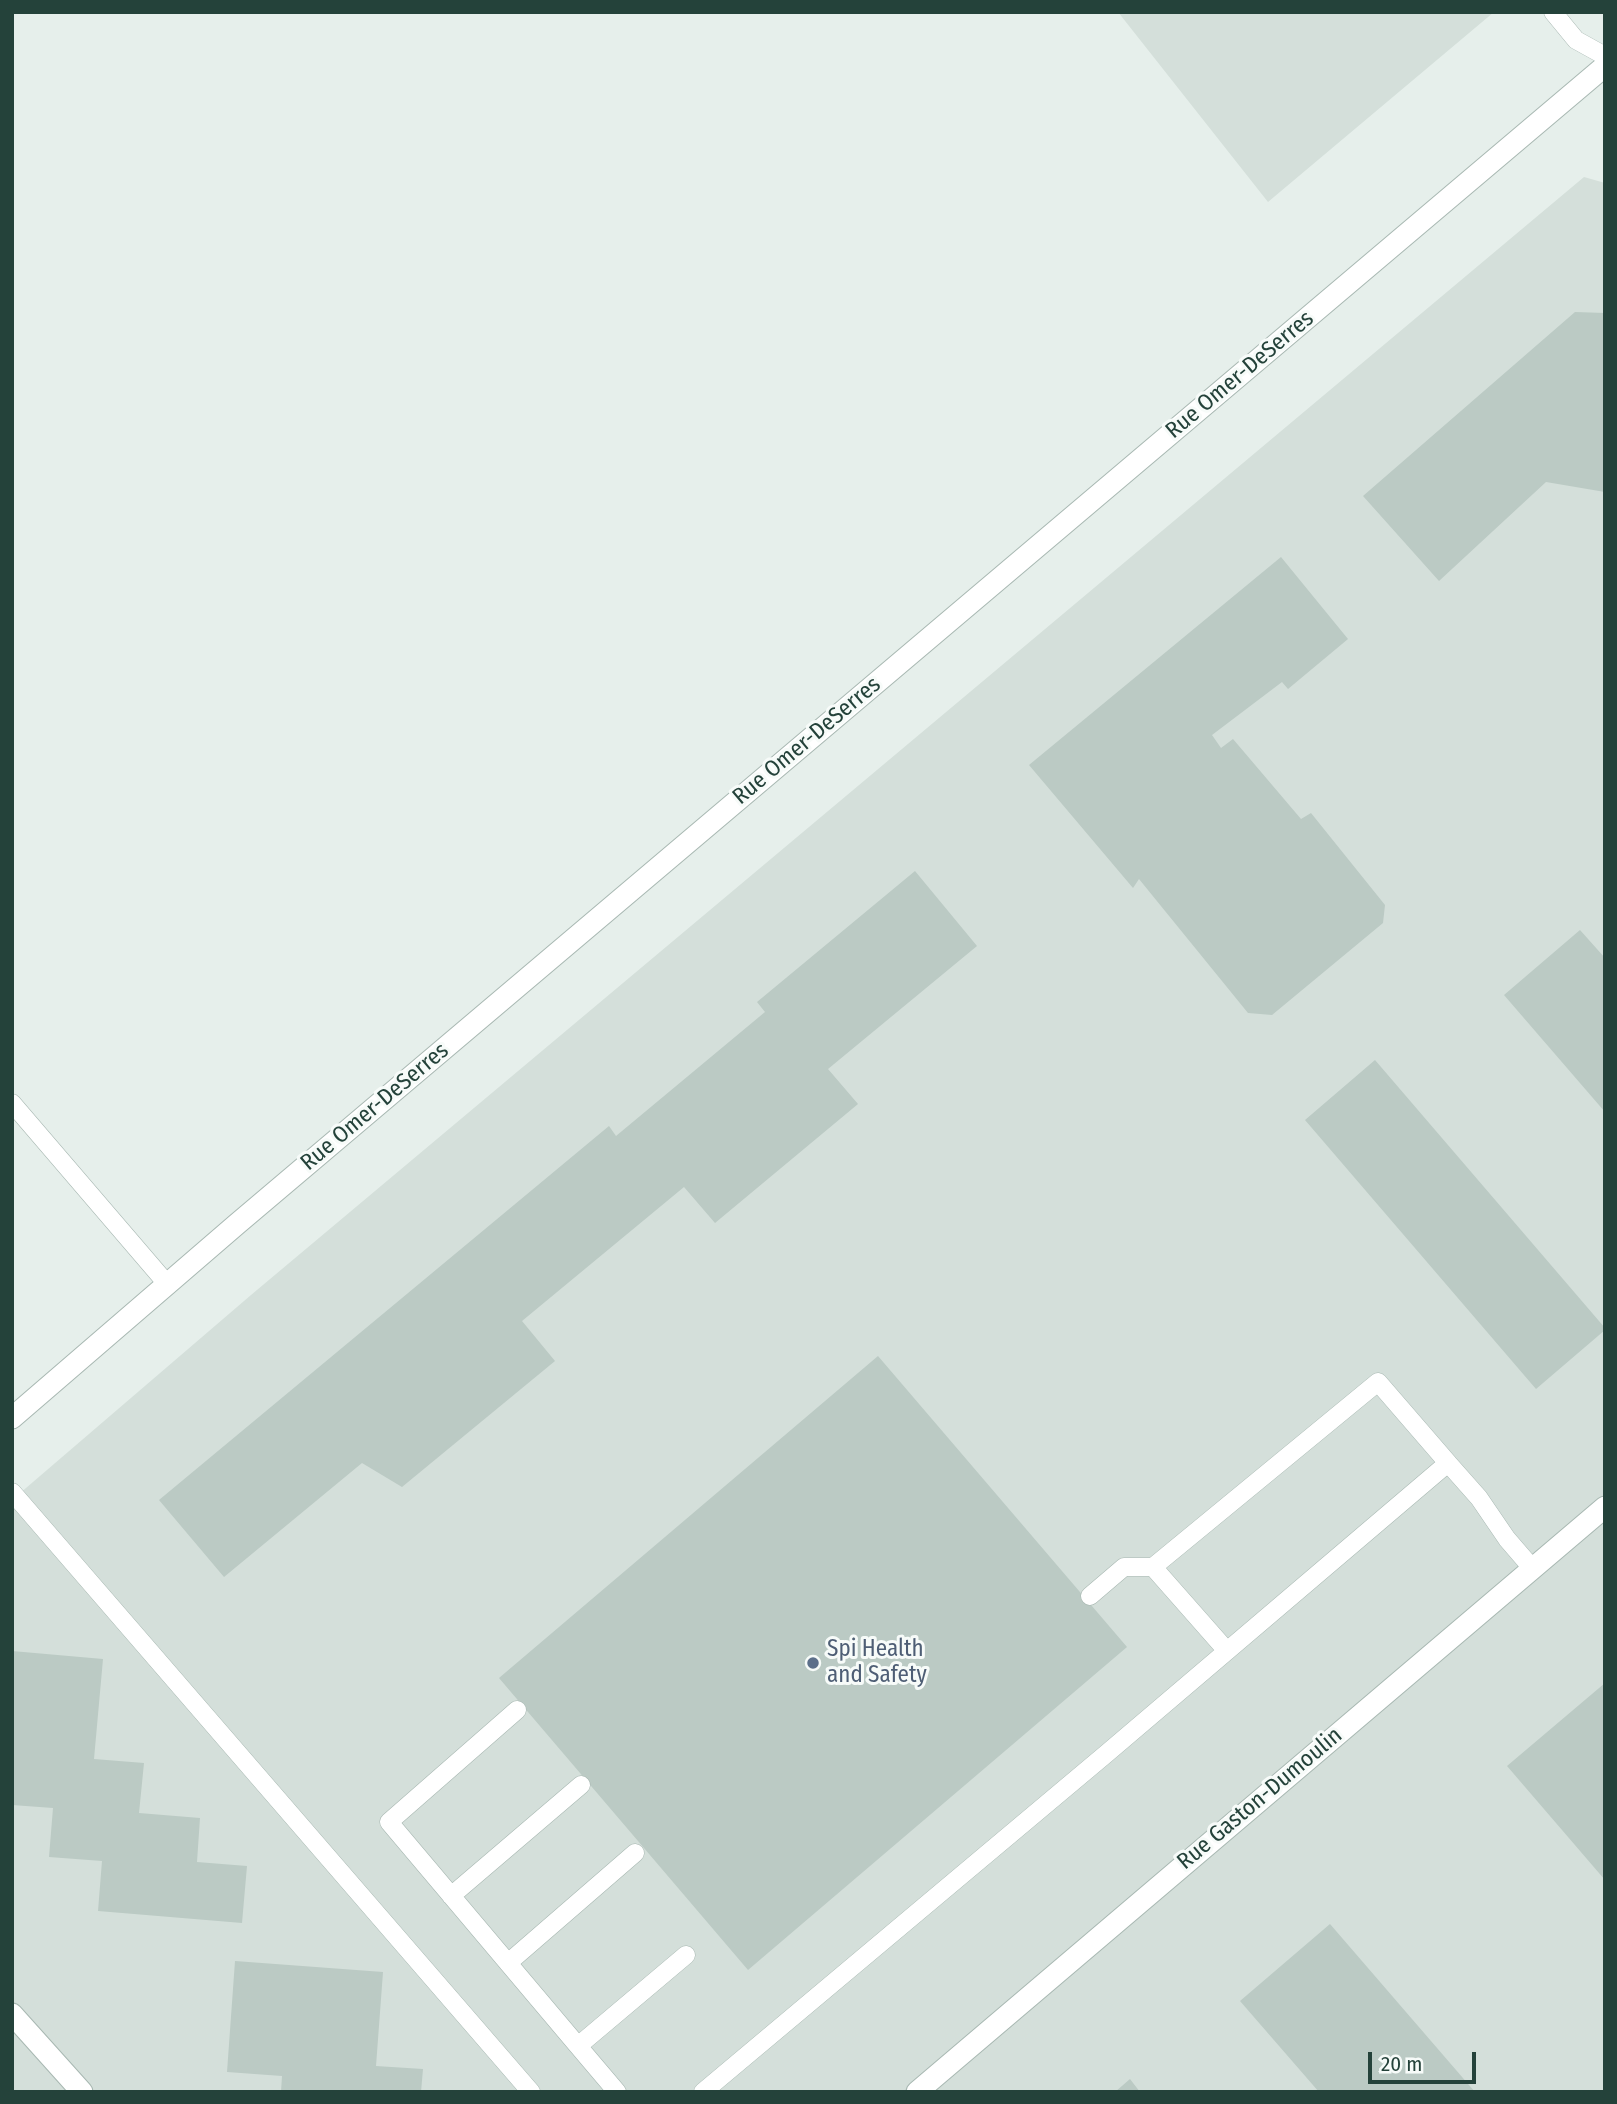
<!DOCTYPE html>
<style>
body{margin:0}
#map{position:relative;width:1617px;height:2104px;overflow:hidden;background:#e6efeb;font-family:"Fira Sans Condensed",sans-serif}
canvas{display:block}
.frame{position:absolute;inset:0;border:14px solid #24423a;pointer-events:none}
.scale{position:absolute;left:1368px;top:2052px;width:108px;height:32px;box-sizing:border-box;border:4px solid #24423a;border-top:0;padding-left:9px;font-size:21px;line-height:24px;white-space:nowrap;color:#24423a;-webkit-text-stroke:5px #f7fbf9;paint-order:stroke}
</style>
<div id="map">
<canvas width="1617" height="2104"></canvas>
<div class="frame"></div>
<div class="scale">20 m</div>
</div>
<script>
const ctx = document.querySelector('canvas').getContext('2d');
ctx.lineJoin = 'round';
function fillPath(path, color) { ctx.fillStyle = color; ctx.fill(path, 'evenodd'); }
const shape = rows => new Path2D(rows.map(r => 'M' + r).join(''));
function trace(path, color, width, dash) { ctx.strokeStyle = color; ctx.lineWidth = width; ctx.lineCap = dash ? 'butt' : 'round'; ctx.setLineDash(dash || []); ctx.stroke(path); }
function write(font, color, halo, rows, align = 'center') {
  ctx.font = font + ' "Fira Sans Condensed",sans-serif'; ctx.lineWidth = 6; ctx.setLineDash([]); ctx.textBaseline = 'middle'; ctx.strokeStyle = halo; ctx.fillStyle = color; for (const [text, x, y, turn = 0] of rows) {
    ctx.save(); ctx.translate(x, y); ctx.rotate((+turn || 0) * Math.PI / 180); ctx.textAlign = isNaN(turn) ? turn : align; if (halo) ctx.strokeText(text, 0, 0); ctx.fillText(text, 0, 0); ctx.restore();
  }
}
const built = shape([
 [1118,12,1494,12,1268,202],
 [1584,177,1605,183,1605,2092,12,2092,12,1500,251,1295]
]);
const building = shape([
 [1575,312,1605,313,1605,492,1546,482,1439,581,1363,496],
 [1281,557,1348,639,1288,689,1282,682,1212,735,1221,748,1233,739,1301,819,1311,813,1385,905,1383,923,1272,1015,1248,1013,1139,879,1133,888,1029,765],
 [915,871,977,946,828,1069,858,1104,715,1223,684,1187,522,1321,555,1361,402,1487,362,1463,224,1577,159,1500,609,1126,616,1136,765,1012,757,1002],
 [1580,930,1605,958,1605,1112,1504,995],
 [1375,1060,1605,1328,1605,1330,1536,1389,1305,1120],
 [878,1356,1127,1647,748,1970,499,1678],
 [12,1651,103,1659,94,1759,144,1763,139,1813,200,1818,197,1862,247,1866,242,1923,98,1911,102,1861,49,1857,53,1808,12,1805],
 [1605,1683,1605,1880,1507,1766],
 [1330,1924,1475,2092,1319,2092,1240,2001],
 [235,1961,383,1972,376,2066,423,2069,421,2092,281,2092,282,2076,227,2072],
 [1130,2079,1140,2092,1115,2092]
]);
const service = shape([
 [1553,12,1576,40,1605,56],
 [12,1103,168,1285],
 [12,1492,531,2092],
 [1090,1596,1124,1567,1153,1567],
 [1227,1651,1153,1567,1378,1382,1448,1463],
 [517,1710,389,1822,578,2046],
 [451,1896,581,1785],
 [508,1963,635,1853],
 [617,2092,578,2046,686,1955],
 [703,2092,1106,1754,1448,1463,1479,1498,1507,1539,1532,1568]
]);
const minor = shape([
 [12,1418,237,1224,1605,66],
 [12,2014,82,2092],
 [917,2092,1605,1507]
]);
const markers = [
 [813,1663,7,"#5c6f8a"]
];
const streetNames = [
 ["Rue Omer-DeSerres",1240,375,-40],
 ["Rue Omer-DeSerres",807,741,-40],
 ["Rue Omer-DeSerres",375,1107,-40],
 ["Rue Gaston-Dumoulin",1260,1799,-40]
];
const serviceNames = [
 ["Spi Health",827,1650],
 ["and Safety",827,1676]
];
fillPath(built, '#d4dfda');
fillPath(building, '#bbcac4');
trace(service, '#a8b8b2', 19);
trace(minor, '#a8b8b2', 23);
trace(service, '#fff', 18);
trace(minor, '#fff', 21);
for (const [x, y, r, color] of markers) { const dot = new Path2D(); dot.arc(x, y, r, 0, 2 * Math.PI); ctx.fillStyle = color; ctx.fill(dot); trace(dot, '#f7fbf9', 2.5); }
write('23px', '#24423a', '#f7fbf9', streetNames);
write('23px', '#4e5e75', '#f7fbf9', serviceNames, 'left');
</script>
